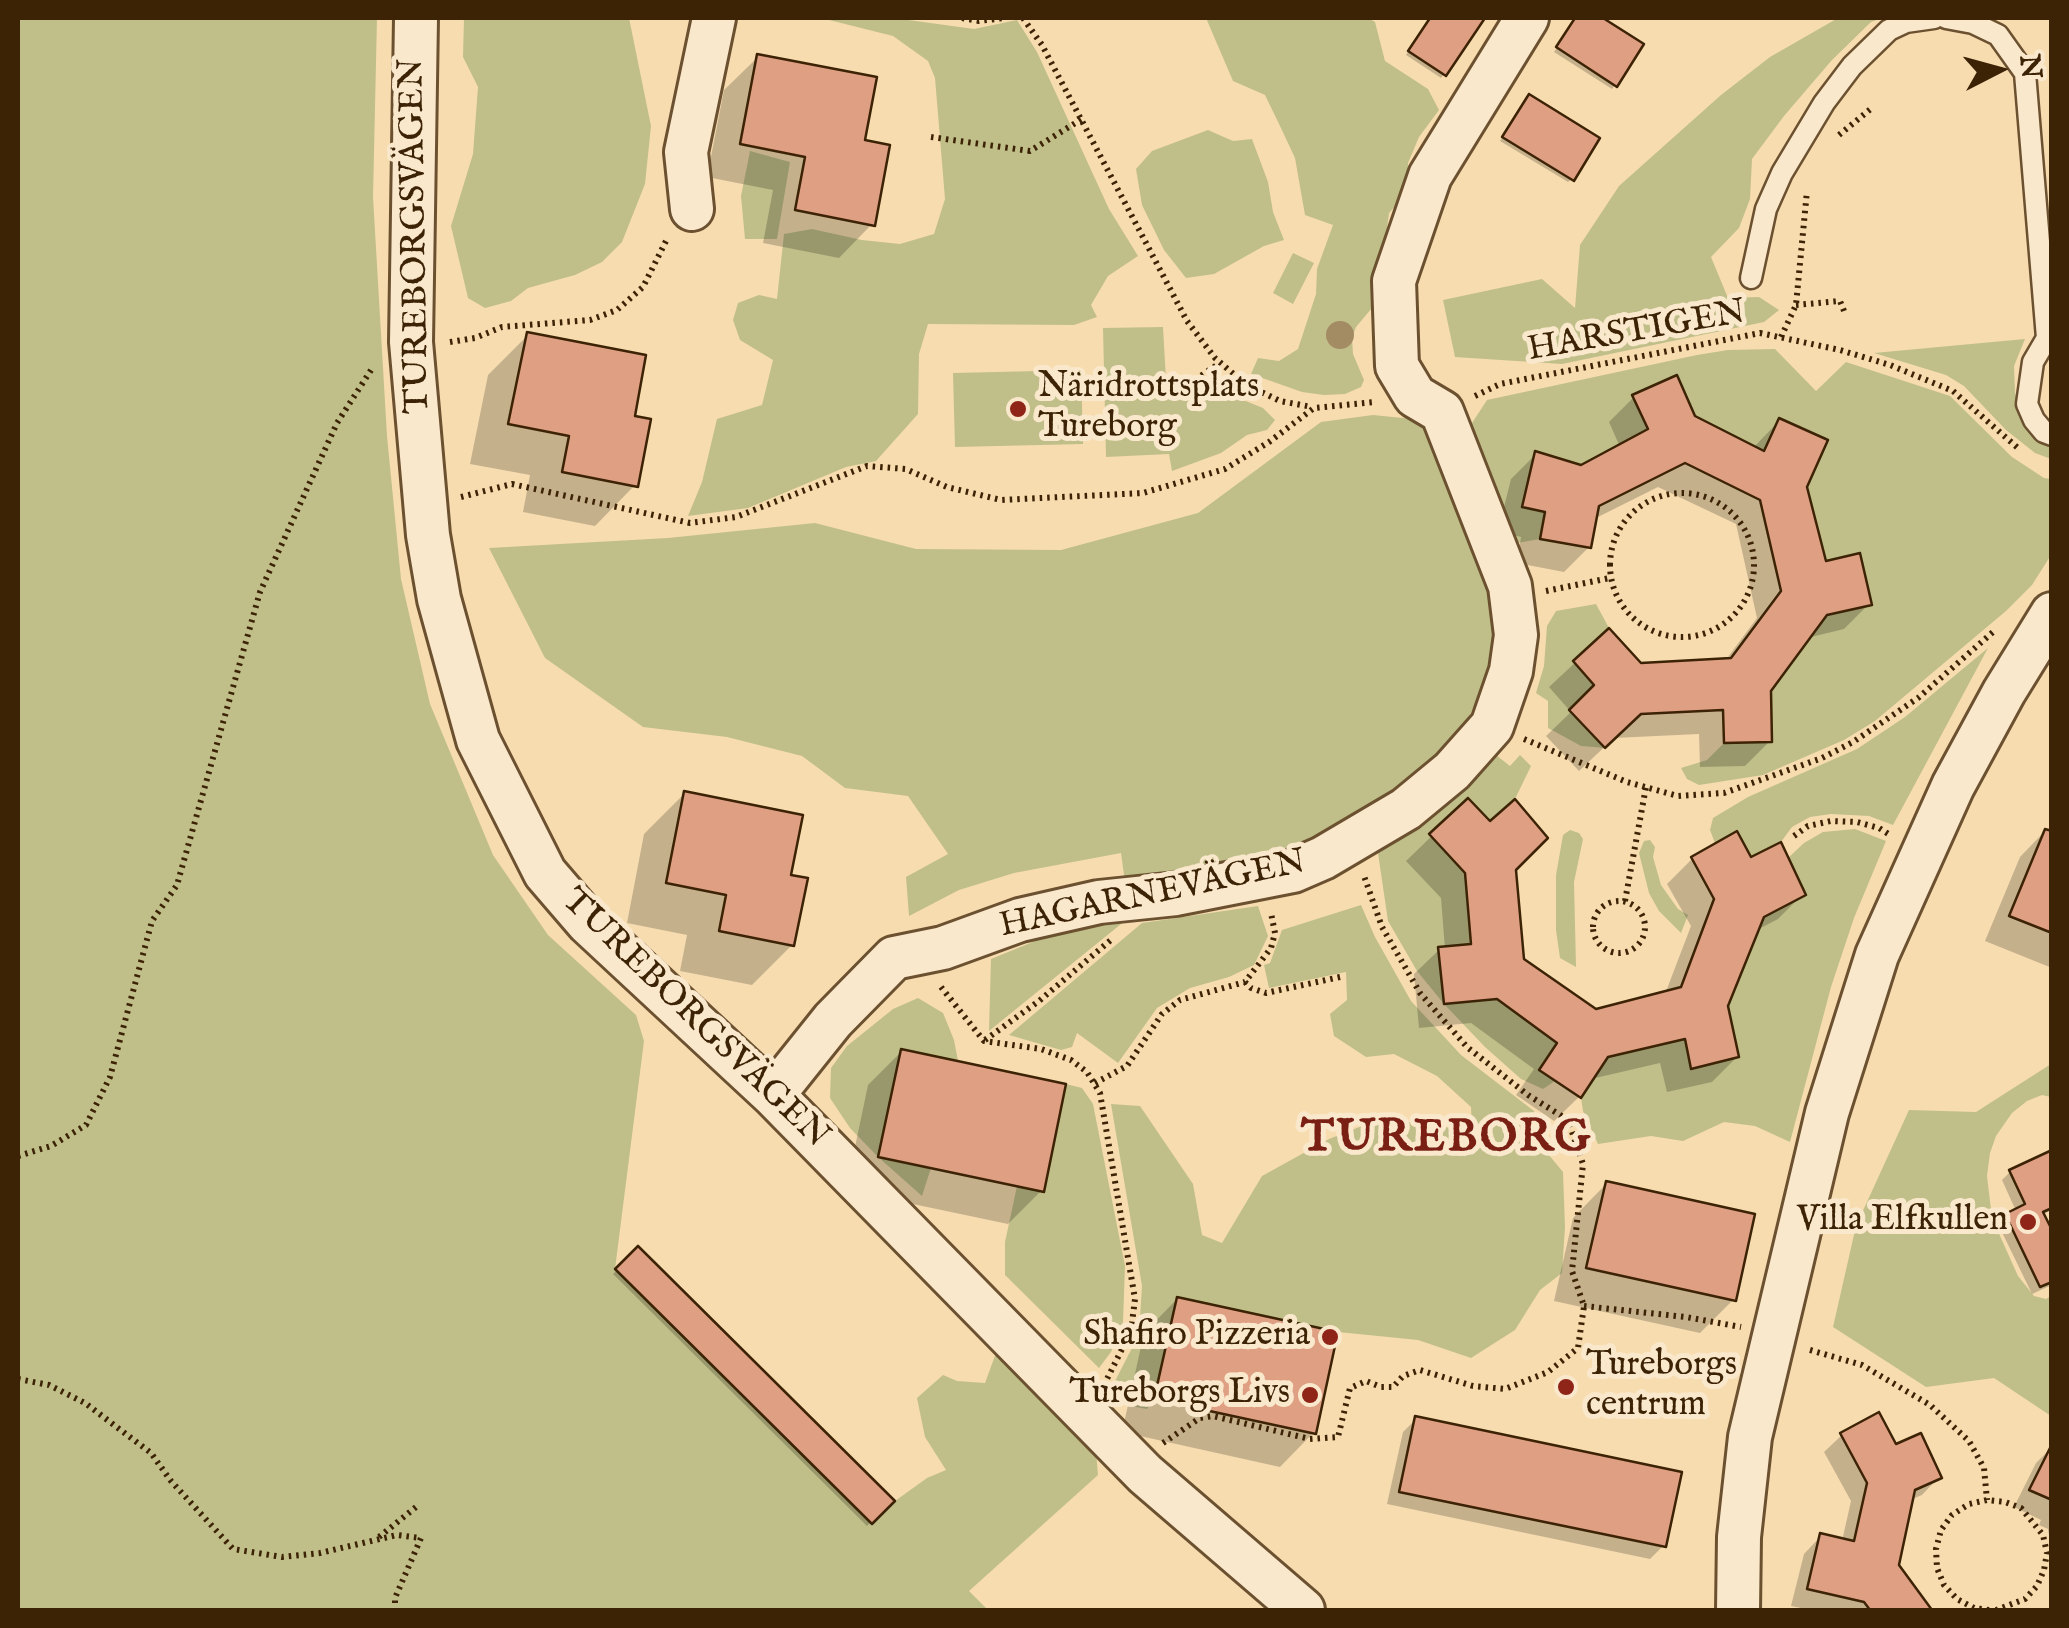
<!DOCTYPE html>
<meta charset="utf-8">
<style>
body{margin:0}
#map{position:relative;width:2069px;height:1628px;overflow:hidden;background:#f7dcb0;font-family:"IM FELL English",serif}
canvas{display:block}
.frame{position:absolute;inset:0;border:20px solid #3d2305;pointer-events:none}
.north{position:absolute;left:1949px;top:20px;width:100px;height:100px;-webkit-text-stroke:8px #fae8cc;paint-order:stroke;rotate:84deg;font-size:28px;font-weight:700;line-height:40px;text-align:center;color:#3d2305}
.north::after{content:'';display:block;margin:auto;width:35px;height:45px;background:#3d2305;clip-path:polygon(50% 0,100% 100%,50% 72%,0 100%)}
</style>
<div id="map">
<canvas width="2069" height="1628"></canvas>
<div class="frame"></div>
<div class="north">N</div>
</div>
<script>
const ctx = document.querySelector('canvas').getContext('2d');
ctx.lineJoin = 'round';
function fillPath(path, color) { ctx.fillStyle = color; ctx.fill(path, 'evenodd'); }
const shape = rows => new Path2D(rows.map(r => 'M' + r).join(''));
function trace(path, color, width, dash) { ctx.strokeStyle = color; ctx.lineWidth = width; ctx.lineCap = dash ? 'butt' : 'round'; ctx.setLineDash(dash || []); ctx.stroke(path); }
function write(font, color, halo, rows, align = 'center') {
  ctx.font = font + ' "IM FELL English",serif'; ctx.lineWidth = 10; ctx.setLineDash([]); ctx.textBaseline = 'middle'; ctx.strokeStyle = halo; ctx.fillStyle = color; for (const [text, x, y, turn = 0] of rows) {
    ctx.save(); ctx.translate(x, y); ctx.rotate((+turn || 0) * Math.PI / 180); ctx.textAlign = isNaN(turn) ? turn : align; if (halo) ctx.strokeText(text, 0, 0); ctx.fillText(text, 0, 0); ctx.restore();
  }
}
const green = shape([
 [18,18,377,18,373,197,387,436,401,579,430,704,493,855,548,935,636,1015,644,1041,615,1269,872,1524,895,1501,927,1478,946,1470,925,1437,917,1398,943,1375,957,1381,985,1383,996,1353,1096,1452,1098,1475,969,1591,988,1610,18,1610],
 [464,18,629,18,651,126,645,184,622,242,602,262,575,275,528,288,511,301,485,308,468,298,451,226,473,154,478,87,463,57],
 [821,18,894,18,974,29,1017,20,1037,52,1109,209,1138,256,1108,276,1091,305,1097,317,1074,325,928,324,919,354,918,414,876,461,846,467,748,508,688,516,702,482,717,419,762,405,773,360,740,340,733,320,738,303,759,295,777,299,784,234,812,229,862,240,900,244,934,234,945,199,935,78,928,61,893,36],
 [1206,18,1368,18,1375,22,1385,61,1428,89,1439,110,1419,137,1408,163,1407,193,1389,213,1377,302,1356,327,1352,338,1353,354,1364,380,1361,387,1345,394,1324,395,1302,392,1251,374,1258,358,1279,361,1298,349,1316,294,1317,269,1333,225,1305,215,1295,158,1280,126,1265,95,1233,81],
 [1838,18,1882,18,1871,22,1832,60,1784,116,1752,159,1750,199,1739,228,1711,257,1728,298,1759,297,1779,310,1764,322,1562,364,1455,357,1443,300,1542,279,1575,308,1580,245,1619,186,1721,95,1770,57],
 [1208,130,1233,141,1252,139,1268,182,1273,212,1284,240,1264,246,1214,274,1186,278,1164,250,1142,205,1136,169,1152,151],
 [750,151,790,162,777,239,745,239,741,196],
 [1293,253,1314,263,1293,304,1273,293],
 [1163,327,1167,398,1191,395,1211,387,1263,408,1275,420,1267,430,1247,435,1221,453,1172,471,1169,454,1106,457,1103,328],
 [2025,339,2014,366,2015,393,2024,420,2051,443,2051,459,2035,453,2006,430,1964,386,1946,375,1874,353],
 [1775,349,1816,391,1846,362,1950,396,2012,457,2044,478,2051,479,2051,555,2032,585,2006,611,1875,721,1844,740,1763,775,1699,785,1687,779,1681,768,1707,760,1724,743,1772,742,1771,691,1827,615,1872,605,1826,561,1807,487,1828,440,1779,418,1764,451,1695,416,1648,429,1581,465,1535,452,1523,507,1545,512,1540,539,1517,543,1493,478,1473,441,1472,423,1487,400,1697,355,1728,350],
 [1081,370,1083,444,955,447,953,373],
 [1373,415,1423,420,1495,579,1499,657,1463,728,1414,776,1354,821,1279,860,1125,882,1121,853,1014,873,959,890,909,916,906,877,948,854,908,796,845,788,802,756,727,737,643,727,545,658,489,548,668,538,815,523,916,549,1061,550,1198,513,1321,422],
 [1596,604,1609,628,1573,661,1594,685,1570,710,1605,748,1581,746,1548,728,1548,701,1536,693,1544,666,1547,626,1556,611],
 [1988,648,1893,825,1869,816,1831,814,1810,817,1792,827,1781,842,1751,857,1737,832,1715,843,1710,830,1713,818,1748,797,1857,749,1905,717],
 [1496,755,1510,766,1520,755,1531,766,1515,799,1490,821,1468,798,1429,834,1465,873,1471,944,1438,947,1444,1003,1497,999,1557,1043,1539,1069,1555,1081,1543,1089,1521,1079,1485,1047,1444,1004,1417,971,1388,921,1378,853,1436,814],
 [1855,829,1886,841,1854,918,1831,987,1790,1142,1755,1126,1724,1122,1683,1141,1651,1136,1598,1144,1583,1111,1581,1098,1608,1057,1685,1039,1692,1069,1739,1057,1728,1006,1788,858,1804,843,1823,832],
 [1570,830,1579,833,1583,839,1574,882,1576,967,1560,958,1556,930,1556,875,1563,835],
 [1650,840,1655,847,1653,857,1661,885,1678,909,1688,915,1681,933,1659,911,1649,893,1639,853,1644,841],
 [1361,905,1375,937,1411,1001,1461,1055,1534,1111,1539,1143,1563,1172,1565,1227,1562,1273,1540,1290,1515,1330,1471,1358,1418,1340,1338,1332,1177,1297,1154,1399,1147,1409,1130,1406,1112,1387,1134,1344,1140,1318,1142,1286,1111,1104,1140,1106,1193,1184,1202,1235,1222,1243,1262,1176,1329,1139,1382,1118,1472,1131,1471,1107,1437,1076,1394,1054,1366,1057,1334,1036,1330,1014,1347,1000,1346,972,1269,988,1264,965,1270,963,1282,930],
 [1258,906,1268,936,1254,965,1229,977,1190,988,1157,1008,1118,1063,1077,1033,1072,1047,1061,1050,1009,1035,1142,923],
 [1126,920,989,1031,991,959,1040,939],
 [918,998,943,1013,954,1040,958,1061,901,1049,878,1156,931,1168,922,1196,878,1157,850,1128,830,1098,831,1068,847,1046,893,1009],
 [2051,1064,2051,1097,2042,1095,2027,1101,2012,1113,1996,1136,1990,1153,1987,1176,1992,1218,2018,1276,2034,1296,2046,1299,2051,1296,2051,1416,1994,1378,1926,1387,1833,1327,1856,1226,1909,1110,1976,1112],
 [1066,1084,1082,1088,1093,1104,1125,1266,1123,1322,1111,1352,1099,1368,1005,1275,1005,1242,1017,1186,1044,1191]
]);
const shadow = shape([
 [1431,18,1482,18,1441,78,1406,55],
 [1576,18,1598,18,1641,45,1612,89,1554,52],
 [758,57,862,142,872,224,839,258,763,243,773,190,707,177,724,90],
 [1526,101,1572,179,1568,182,1500,141],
 [528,335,632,418,635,485,595,526,523,512,530,475,470,464,488,375],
 [1634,397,1693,418,1753,448,1779,421,1804,487,1824,564,1869,604,1844,629,1807,638,1768,690,1770,741,1745,766,1700,767,1699,734,1614,738,1579,771,1546,736,1571,712,1549,687,1609,631,1640,665,1725,661,1757,618,1736,524,1658,487,1594,519,1589,547,1564,572,1517,563,1521,537,1498,531,1511,479,1536,454,1582,468,1620,447,1609,422],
 [684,794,788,877,792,945,752,985,680,971,687,935,627,923,644,834],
 [1468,801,1514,869,1522,960,1595,1012,1665,994,1691,926,1667,884,1692,859,1750,860,1803,894,1778,919,1755,931,1725,1006,1737,1057,1712,1082,1667,1092,1660,1063,1591,1079,1579,1097,1554,1121,1516,1095,1534,1069,1471,1023,1419,1028,1414,974,1440,949,1445,949,1441,898,1406,861],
 [2045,831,2052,834,2052,968,1985,941,2020,857],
 [902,1051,1042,1190,1008,1224,846,1190,868,1085],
 [2052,1152,2052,1210,2041,1215,2052,1236,2052,1285,2032,1294,1998,1224,2016,1211,2002,1180,2010,1172],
 [1606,1184,1733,1300,1700,1333,1554,1301,1573,1218],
 [638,1250,892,1501,867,1526,613,1274],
 [1177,1299,1313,1433,1280,1467,1122,1432,1144,1333],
 [1416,1419,1663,1546,1650,1559,1387,1504,1403,1432],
 [1842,1435,1895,1448,1939,1477,1922,1495,1910,1500,1897,1565,1929,1610,1811,1610,1791,1606,1804,1554,1821,1536,1842,1541,1851,1501,1824,1452],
 [2052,1447,2052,1555,2048,1529,2039,1525,2041,1520,2014,1507,2036,1463]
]);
const building = shape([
 [1430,18,1485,18,1446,76,1408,51,1430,18],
 [1575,18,1603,18,1644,44,1617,87,1556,47,1575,18],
 [757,54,877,77,865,140,890,145,875,226,795,210,805,157,740,144,757,54],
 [1529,94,1600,138,1574,181,1502,137,1529,94],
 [527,332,646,355,635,416,651,419,638,487,562,472,569,436,508,424,527,332],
 [1677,375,1695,416,1764,451,1779,418,1828,440,1807,487,1826,561,1860,553,1872,605,1827,615,1771,691,1772,742,1724,743,1723,710,1641,714,1605,748,1569,710,1594,685,1573,661,1609,628,1641,663,1731,658,1781,591,1760,500,1685,463,1599,506,1591,548,1540,539,1545,512,1522,507,1535,451,1581,465,1648,429,1632,395,1677,375],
 [684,791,803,815,791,875,808,878,794,946,719,931,726,895,666,883,684,791],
 [1468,798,1490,821,1515,799,1548,838,1516,870,1524,959,1596,1009,1681,987,1714,899,1691,857,1737,831,1751,857,1781,842,1806,895,1764,917,1728,1006,1739,1057,1691,1069,1685,1039,1608,1057,1581,1098,1539,1070,1557,1043,1497,999,1444,1004,1438,947,1471,944,1465,873,1429,834,1468,798],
 [2045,829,2052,831,2052,933,2009,916,2045,829],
 [901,1049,1066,1084,1044,1192,878,1157,901,1049],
 [2052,1150,2052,1208,2043,1212,2052,1230,2052,1282,2040,1287,2005,1214,2025,1204,2009,1170,2052,1150],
 [1606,1181,1755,1214,1736,1301,1586,1268,1606,1181],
 [638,1246,895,1501,872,1524,615,1269,638,1246],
 [1177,1297,1338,1332,1316,1434,1154,1399,1177,1297],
 [1879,1412,1896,1444,1921,1433,1942,1478,1915,1490,1899,1565,1932,1610,1870,1610,1864,1602,1807,1589,1820,1533,1854,1541,1867,1483,1840,1433,1879,1412],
 [1415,1416,1682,1472,1666,1547,1399,1492,1415,1416],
 [2052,1444,2052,1500,2029,1490,2052,1444]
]);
const path = shape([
 [962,18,979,21,1004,18],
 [1023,18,1042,45,1187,321,1215,358,1245,384,1280,401,1312,407],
 [1839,135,1873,107],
 [931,137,1030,151,1082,119],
 [1796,305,1840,301,1844,311],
 [1781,337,1796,305,1807,191],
 [450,342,475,338,502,327,590,320,617,310,643,287,668,237],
 [1167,389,1187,385,1220,363],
 [1475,396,1500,384,1760,333,1840,350,1890,365,1953,391,2019,449],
 '1610 565a72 72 0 1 1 144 0a72 72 0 1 1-144 0Z',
 [461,497,512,484,690,523,736,517,867,466,906,469,947,487,1001,500,1143,493,1225,469,1269,442,1314,408,1375,402],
 [1546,591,1610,578],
 [1524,739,1627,782,1678,796,1724,793,1822,758,1853,742,1918,698,1993,632],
 [1794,836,1808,826,1831,821,1857,822,1879,828,1890,835],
 [1625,901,1646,787],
 '1593 927a26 26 0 1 1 52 0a26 26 0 1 1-52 0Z',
 [1245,982,1251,988,1266,993,1340,977],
 [941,987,984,1041,1041,1049,1071,1060,1087,1072,1100,1093,1135,1299,1131,1331,1105,1383],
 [985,1040,1039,1001,1112,939],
 [1095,1083,1127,1066,1162,1014,1180,1000,1245,982,1271,948,1275,933,1271,913],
 [18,1156,51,1146,86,1125,110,1077,152,921,177,885,260,592,337,423,373,367],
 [1584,1306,1686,1317,1741,1327],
 [1810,1350,1862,1365,1930,1405,1969,1441,1984,1468,1987,1500],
 [18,1379,49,1385,85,1403,151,1453,171,1481,233,1549,282,1557,320,1553,397,1535,421,1538,395,1598,395,1610],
 [1163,1443,1200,1418,1213,1416,1310,1439,1338,1437,1350,1388,1366,1381,1381,1387,1393,1387,1403,1376,1420,1370,1473,1386,1505,1389,1548,1372,1578,1348,1584,1306,1572,1271,1583,1164,1568,1120,1528,1095,1467,1047,1420,993,1382,927,1364,876],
 [379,1537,416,1507],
 [1989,1610,1974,1608,1957,1599,1944,1585,1937,1568,1936,1549,1941,1530,1952,1515,1969,1504,1987,1500,2005,1502,2021,1508,2043,1535,2047,1553,2044,1570,2037,1586,2025,1599,1996,1610]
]);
const lane = shape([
 [1946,18,1973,23,1998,35,2025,73,2047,338,2033,362,2027,404,2034,420,2044,432,2052,435],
 [1751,278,1766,209,1782,173,1824,103,1852,66,1889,30,1906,22,1934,18]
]);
const street = shape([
 [416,18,411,342,428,535,439,599,478,740,545,873,588,923,773,1095,1145,1474,1303,1610],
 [692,209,686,152,714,18],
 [773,1095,833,1020,894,958,943,948,1020,920,1099,902,1176,894,1293,871,1323,858,1406,809,1452,771,1492,726,1511,671,1516,635,1510,586,1442,412,1415,396,1397,366,1394,281,1430,176,1527,18],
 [1738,1610,1739,1537,1750,1437,1827,1113,1877,955,1953,786,2004,692,2052,614]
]);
const trees = [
 [1340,335]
];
const markers = [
 [1018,409,10,"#8f2418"],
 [2028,1222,10,"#8f2418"],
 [1330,1337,10,"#8f2418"],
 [1566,1387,10,"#8f2418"],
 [1310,1395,10,"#8f2418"]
];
const streetNames = [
 ["TUREBORGSVÄGEN",417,236,-91],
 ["HARSTIGEN",1637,333,-10],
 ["HAGARNEVÄGEN",1153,896,-12],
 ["TUREBORGSVÄGEN",694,1020,44]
];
const poiNames = [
 ["Näridrottsplats",1038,389,"left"],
 ["Tureborg",1038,429,"left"],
 ["Villa Elfkullen",2008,1222],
 ["Shafiro Pizzeria",1310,1337],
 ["Tureborgs",1586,1367,"left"],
 ["centrum",1586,1407,"left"],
 ["Tureborgs Livs",1290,1395]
];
const districtNames = [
 ["TUREBORG",1447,1141]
];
fillPath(green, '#c0bf89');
fillPath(shadow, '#0003');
fillPath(building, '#df9f83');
trace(building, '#3d2305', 2.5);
trace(lane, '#6c5130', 25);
trace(street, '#6c5130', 48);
trace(path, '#3d2305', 6, [2.5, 5]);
trace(lane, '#fae8cc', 20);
trace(street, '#fae8cc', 42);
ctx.fillStyle = '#a38c64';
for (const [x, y] of trees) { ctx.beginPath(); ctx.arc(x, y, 14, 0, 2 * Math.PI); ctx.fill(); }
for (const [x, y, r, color] of markers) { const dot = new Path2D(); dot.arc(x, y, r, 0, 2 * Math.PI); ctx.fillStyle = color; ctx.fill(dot); trace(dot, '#fae8cc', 4); }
write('35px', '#3d2305', '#fae8cc', streetNames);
write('35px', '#3d2305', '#fae8cc', poiNames, 'right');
ctx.letterSpacing = '2.5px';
write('bold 45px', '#7a1f14', '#fae8cc', districtNames);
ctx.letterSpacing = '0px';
</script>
